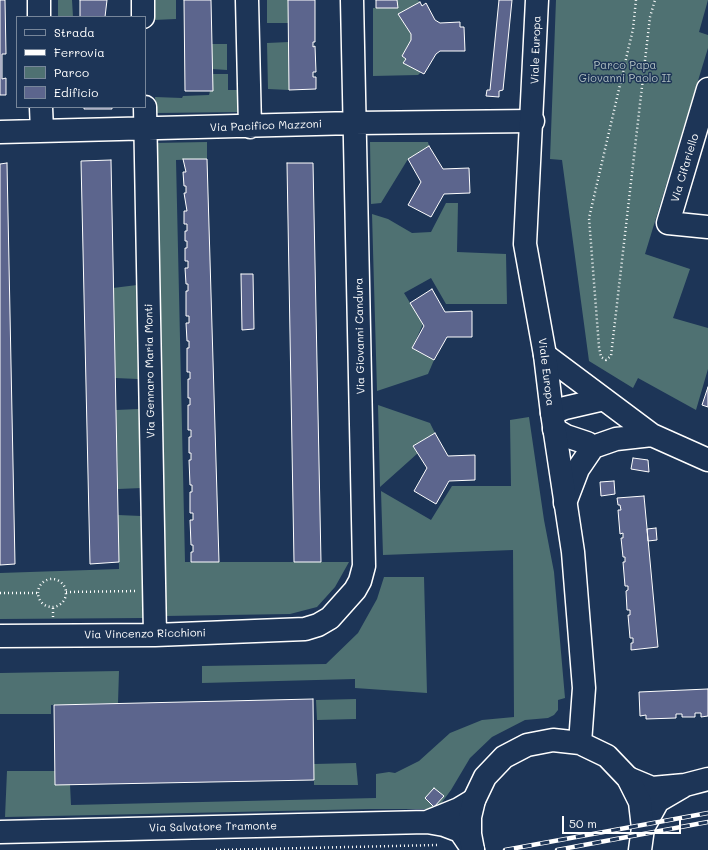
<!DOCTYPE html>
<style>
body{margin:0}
#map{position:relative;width:708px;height:850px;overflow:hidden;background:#1d3557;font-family:Mali,sans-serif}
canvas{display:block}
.legend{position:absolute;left:16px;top:16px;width:130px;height:92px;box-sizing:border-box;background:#1d3557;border:1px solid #77869a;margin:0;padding:5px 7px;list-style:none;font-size:12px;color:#fff}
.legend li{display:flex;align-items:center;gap:8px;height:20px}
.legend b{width:20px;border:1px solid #77869a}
.scale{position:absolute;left:562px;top:816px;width:119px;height:18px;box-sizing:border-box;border:2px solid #fff;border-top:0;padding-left:5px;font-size:12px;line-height:14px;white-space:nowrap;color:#fff;-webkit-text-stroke:3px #1d3557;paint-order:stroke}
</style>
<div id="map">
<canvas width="708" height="850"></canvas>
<ul class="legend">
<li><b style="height:5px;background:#1d3557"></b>Strada</li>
<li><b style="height:5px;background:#fff"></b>Ferrovia</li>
<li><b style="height:11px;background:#4f7172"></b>Parco</li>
<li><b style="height:11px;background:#5c658d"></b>Edificio</li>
</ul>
<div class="scale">50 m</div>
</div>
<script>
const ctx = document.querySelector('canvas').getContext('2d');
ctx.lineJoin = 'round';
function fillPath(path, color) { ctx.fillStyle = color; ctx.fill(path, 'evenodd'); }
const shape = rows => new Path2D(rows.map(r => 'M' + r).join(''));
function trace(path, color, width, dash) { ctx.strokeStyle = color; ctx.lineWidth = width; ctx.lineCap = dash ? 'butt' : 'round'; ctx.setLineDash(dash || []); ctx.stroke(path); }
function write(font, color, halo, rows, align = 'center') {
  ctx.font = font + ' Mali,sans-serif'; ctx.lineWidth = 3; ctx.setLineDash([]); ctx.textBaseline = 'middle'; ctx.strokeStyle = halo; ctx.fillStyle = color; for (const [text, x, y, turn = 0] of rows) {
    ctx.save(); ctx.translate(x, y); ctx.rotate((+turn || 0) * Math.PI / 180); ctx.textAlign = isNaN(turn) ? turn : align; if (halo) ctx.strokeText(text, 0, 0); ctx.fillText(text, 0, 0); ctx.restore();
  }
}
const green = shape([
 [58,0,72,0,73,17,58,17],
 [154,0,176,0,176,19,154,20],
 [267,0,288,0,288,23,267,23],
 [397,0,418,0,420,2,399,15,411,34,411,40,402,56,406,59,404,63,421,72,418,75,373,76,373,8,397,8],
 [556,0,708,0,699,32,708,35,708,48,645,254,690,269,673,318,708,328,708,369,696,410,638,378,633,388,589,361,562,160,550,159],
 [289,42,289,90,268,89,267,43],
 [212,44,227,44,227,70,212,69],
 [212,74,228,74,228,90,239,90,240,112,157,113,155,97,182,98,183,96,209,95,210,91,212,91],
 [207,142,207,159,176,160,185,562,349,562,335,587,317,607,290,614,165,616,153,143],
 [370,142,428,142,429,146,408,159,381,203,371,204],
 [446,203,458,203,457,252,506,254,507,304,446,304,431,278,404,293,423,324,412,348,434,360,428,374,377,391,372,214,388,219,412,233,431,232],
 [137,285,138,379,115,378,113,288],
 [378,405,430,423,435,433,413,446,418,453,380,487],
 [139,409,142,488,118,489,116,410],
 [529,417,544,520,554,572,565,698,558,700,558,710,554,715,548,718,525,720,492,737,470,758,451,790,437,809,371,809,5,817,7,771,55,771,70,784,71,805,376,798,376,774,389,772,395,773,419,761,450,733,482,720,514,717,513,550,383,555,381,491,431,520,452,486,511,486,510,420],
 [118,515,141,516,143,618,0,619,0,573,119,569],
 [384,577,424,577,427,693,355,688,355,679,202,683,202,666,326,664,358,633,377,599],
 [119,671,118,703,51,705,51,714,0,714,0,673],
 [356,699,356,719,317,720,316,700],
 [356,763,358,785,314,785,314,764]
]);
const building = shape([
 [0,0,5,0,6,54,2,54,2,79,6,78,6,95,0,95,0,0],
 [80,0,107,0,105,17,80,17,80,0],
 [184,0,211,0,213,91,185,91,184,0],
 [288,0,315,0,315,42,313,42,313,47,315,46,316,72,313,72,313,77,316,77,316,89,289,90,288,0],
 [376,0,397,0,398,8,376,8,376,0],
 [499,0,512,0,503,90,499,91,499,97,486,96,487,90,490,90,499,0],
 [420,2,422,6,426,3,435,20,440,23,460,22,460,27,464,27,465,51,440,51,436,54,424,74,403,63,406,59,402,56,411,40,411,34,398,14,420,2],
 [84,107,112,107,112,109,84,109,84,107],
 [429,146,443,169,469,168,470,193,444,194,431,217,408,205,421,182,408,159,429,146],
 [183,159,207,159,219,562,191,562,191,552,193,552,193,545,191,545,190,520,193,520,193,513,190,513,190,492,192,492,192,485,190,485,189,460,191,460,191,453,189,453,189,437,191,437,191,430,188,430,188,405,190,405,190,398,188,398,188,379,190,379,190,372,187,372,187,348,189,348,189,341,187,341,186,323,189,323,189,316,186,316,186,291,188,291,188,284,186,284,185,268,188,268,188,261,185,261,185,248,187,248,187,241,185,241,185,231,187,231,187,224,184,224,184,211,187,211,184,193,186,193,186,186,184,186,183,172,186,172,183,159],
 [111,160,119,562,90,564,81,161,111,160],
 [7,163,15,564,0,565,0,164,7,163],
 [287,163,313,163,321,562,294,562,287,163],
 [241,274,253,274,254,329,242,330,241,274],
 [432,289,445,312,472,311,472,337,447,337,434,360,412,348,424,326,410,303,432,289],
 [708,387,708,407,702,405,708,387],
 [435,433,448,456,475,455,475,480,449,481,436,504,414,491,427,468,413,446,435,433],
 [633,458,648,460,649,472,631,469,633,458],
 [614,481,615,494,601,496,600,482,614,481],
 [644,496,658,647,631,650,631,643,633,643,633,638,630,638,628,615,630,615,630,610,627,610,626,591,628,590,628,586,625,586,623,562,625,562,625,557,623,557,621,538,623,538,623,533,620,534,618,510,621,510,620,505,618,505,617,498,644,496],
 [656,528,657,540,648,541,647,529,656,528],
 [708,689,708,716,701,717,701,713,695,713,695,717,682,717,682,714,676,714,676,718,646,719,646,715,640,716,639,692,708,689],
 [313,699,314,780,55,785,54,705,313,699],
 [434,788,444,796,434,807,425,798,434,788]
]);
const path = shape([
 [636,0,633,29,589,218,599,347,601,357,606,360,611,356,650,17,655,0],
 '38 593a14 14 0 1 1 28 0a14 14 0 1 1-28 0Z',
 [66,592,137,591],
 [0,593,38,593],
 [53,608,53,617],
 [216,850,438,845]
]);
const minor = shape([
 [39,0,39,17],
 [143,0,143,17],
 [247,0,250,127],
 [708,89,668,223,708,227],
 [41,107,42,131],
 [145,107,155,635],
 [0,132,355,123,533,121],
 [545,355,652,435,708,460],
 [552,413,565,408,604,399],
 [554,429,566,436,587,443,593,447],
 [565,503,578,469,593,447,616,439,652,435],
 [0,636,155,635,305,629,318,625,330,618,355,590,360,581,364,566,352,0],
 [628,778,652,788,685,785,708,779],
 [427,822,459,809,474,800],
 [643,828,658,801,682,787],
 [0,832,427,822,444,825,460,831,473,850]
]);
const major = shape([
 [537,0,525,244,545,355,552,413,573,552,584,688,580,743],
 [473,850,470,834,470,817,474,800,485,777,504,757,527,745,553,740,580,743,607,756,628,778,640,802,643,828,640,850]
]);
const rail = shape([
 [505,850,708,813],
 [557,850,708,822]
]);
const streetNames = [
 ["Viale Europa",536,50,-88],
 ["Via Pacifico Mazzoni",266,126,-2],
 ["Via Cifariello",685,168,-73],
 ["Via Giovanni Candura",360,336,-91],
 ["Via Gennaro Maria Monti",150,371,-91],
 ["Viale Europa",546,372,83],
 ["Via Vincenzo Ricchioni",145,634,-1],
 ["Via Salvatore Tramonte",213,827,-1]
];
const parkNames = [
 ["Parco Papa",625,66],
 ["Giovanni Paolo II",625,79]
];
fillPath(green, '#4f7172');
fillPath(building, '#5c658d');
trace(building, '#fff', 1);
trace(minor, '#fff', 25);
trace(major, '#fff', 25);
trace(path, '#fff', 2.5, [1, 3]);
trace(minor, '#1d3557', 22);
trace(major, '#1d3557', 22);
trace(rail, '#fff', 4.5);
trace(rail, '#1d3557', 3, [9]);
write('11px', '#fff', '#1d3557', streetNames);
write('11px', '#b0bfc0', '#1d3557', parkNames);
</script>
